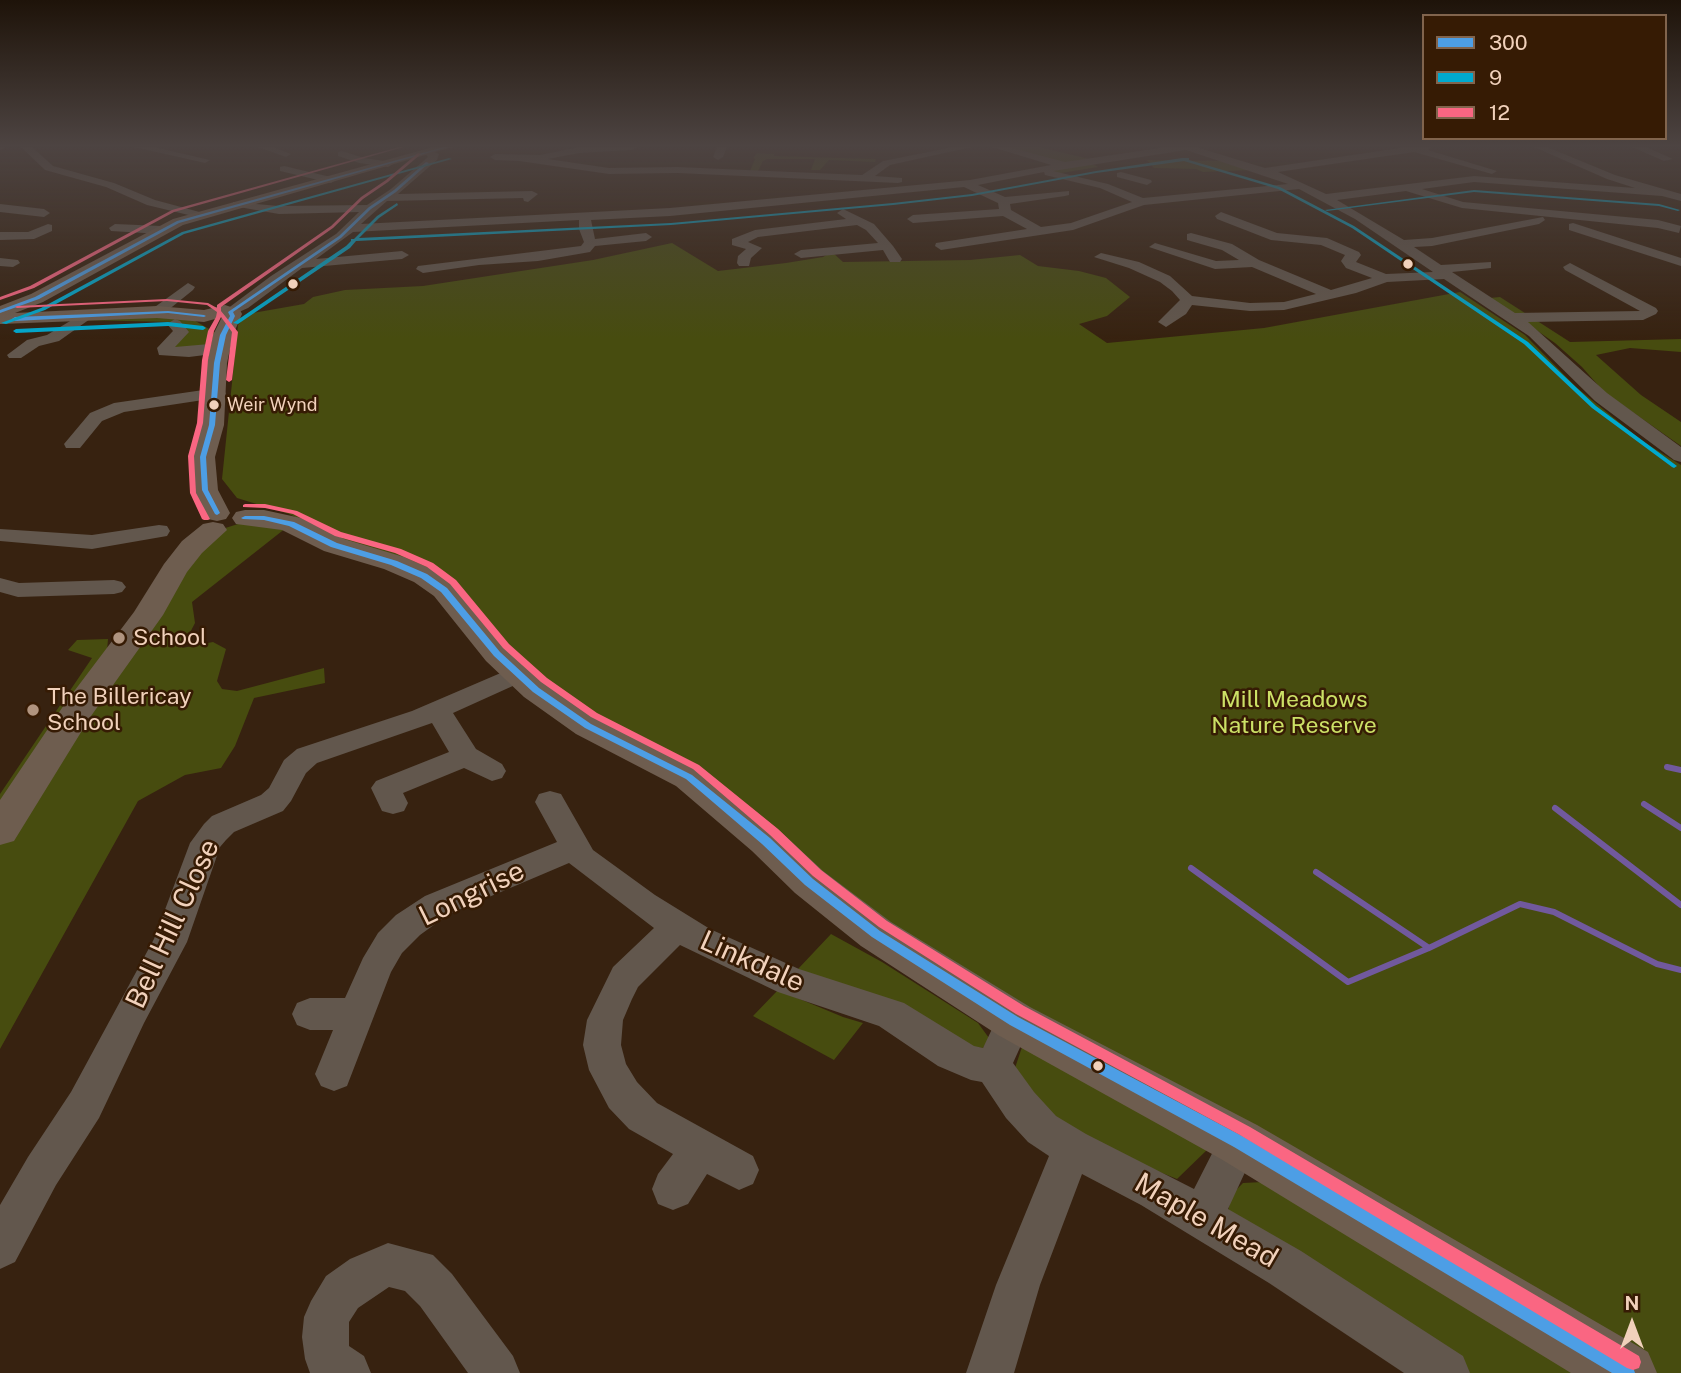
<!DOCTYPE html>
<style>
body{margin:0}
#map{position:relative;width:1681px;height:1373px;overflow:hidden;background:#372210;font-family:"Public Sans",sans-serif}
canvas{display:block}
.legend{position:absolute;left:1422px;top:14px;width:245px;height:126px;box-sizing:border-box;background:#361b04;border:2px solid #81644d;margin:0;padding:9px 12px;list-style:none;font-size:21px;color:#f1d1bb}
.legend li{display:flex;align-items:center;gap:14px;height:35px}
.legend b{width:35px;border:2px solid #81644d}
.north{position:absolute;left:1597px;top:1289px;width:70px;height:70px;-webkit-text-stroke:5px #361b04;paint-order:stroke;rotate:0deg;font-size:19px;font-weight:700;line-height:28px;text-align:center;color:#f1d1bb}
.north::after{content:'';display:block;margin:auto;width:24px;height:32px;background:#f1d1bb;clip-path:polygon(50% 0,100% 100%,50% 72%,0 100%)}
</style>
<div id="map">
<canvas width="1681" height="1373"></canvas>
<ul class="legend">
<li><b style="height:9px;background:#4d9ee5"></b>300</li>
<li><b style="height:9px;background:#00a9ce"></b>9</li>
<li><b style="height:9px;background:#fa6682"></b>12</li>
</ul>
<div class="north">N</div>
</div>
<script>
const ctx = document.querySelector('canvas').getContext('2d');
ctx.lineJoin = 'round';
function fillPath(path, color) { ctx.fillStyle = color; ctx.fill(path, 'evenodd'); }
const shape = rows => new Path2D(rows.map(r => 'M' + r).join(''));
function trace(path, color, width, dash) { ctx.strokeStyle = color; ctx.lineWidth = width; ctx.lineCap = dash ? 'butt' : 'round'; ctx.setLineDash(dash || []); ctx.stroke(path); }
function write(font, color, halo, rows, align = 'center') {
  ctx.font = font + ' "Public Sans",sans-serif'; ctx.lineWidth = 5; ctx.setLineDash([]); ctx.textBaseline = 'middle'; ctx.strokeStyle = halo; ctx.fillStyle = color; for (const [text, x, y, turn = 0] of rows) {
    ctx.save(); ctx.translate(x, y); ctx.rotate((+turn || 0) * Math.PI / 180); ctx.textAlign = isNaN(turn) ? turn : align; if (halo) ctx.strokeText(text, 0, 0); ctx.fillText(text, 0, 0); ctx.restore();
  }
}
const green = shape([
 [997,147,1039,147,1094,160,1089,162,1098,167,1055,174,1044,171,1067,166],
 [757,153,774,154,774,156,876,159,875,162,829,160,820,170,811,170,815,159,767,159,763,161,758,171,750,171,755,159,753,158],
 [1147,160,1226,161,1251,170,1203,172,1196,169,1154,168],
 [672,243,718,271,786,263,823,257,832,252,843,262,970,260,1020,255,1038,266,1079,271,1106,278,1130,297,1107,316,1079,324,1107,343,1264,328,1460,292,1525,335,1576,387,1642,441,1681,465,1681,1373,1657,1373,844,901,701,776,562,709,468,603,289,514,237,498,222,479,238,325,247,314,304,304,313,297,345,290,423,286,593,260],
 [1500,297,1570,342,1681,339,1681,352,1630,348,1596,355,1641,395,1681,422,1681,446,1604,392,1582,367,1555,343,1490,298],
 [156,314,192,319,216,333,218,348,165,352,181,332,173,322,78,320],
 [238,524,291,524,192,602,195,623,182,648,213,642,226,649,217,681,222,689,237,691,324,668,325,683,254,698,235,746,221,768,185,775,138,801,0,1049,0,836,78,710,219,530],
 [108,639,107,651,0,825,0,794,92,658,68,650,77,640],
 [831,934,882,962,978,1023,989,1038,983,1048,957,1046,798,969],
 [778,990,843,1017,863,1023,834,1060,753,1016],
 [1022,1047,1210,1147,1177,1179,1135,1162,1039,1110,1015,1068],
 [1263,1182,1581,1373,1453,1373,1228,1211,1232,1194,1243,1183]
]);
const stream = shape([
 [1667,767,1681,770],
 [1644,804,1681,828],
 [1555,808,1681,905],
 [1191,868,1348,982,1429,948,1520,904,1554,912,1657,964,1681,970],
 [1316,872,1429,948]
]);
const minor = shape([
 [0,147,6,147,0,150,0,147],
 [21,147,32,147,53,166,114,183,155,200,207,214,201,218,147,205,106,187,45,170,21,147],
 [134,147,154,147,210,160,205,163,134,147],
 [258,147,273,147,291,154,286,157,258,147],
 [579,147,637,147,632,150,579,153,548,159,609,168,677,167,862,175,883,161,953,147,972,147,890,165,875,176,902,178,902,182,898,183,677,173,609,174,519,161,495,160,490,157,495,154,540,155,579,147],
 [717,147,727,147,723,157,718,160,713,157,717,147],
 [992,147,1008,147,1065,162,1166,147,1196,147,1265,168,1406,147,1431,147,1428,150,1497,171,1492,174,1414,152,1278,172,1326,194,1474,176,1635,188,1607,179,1534,147,1547,147,1615,175,1681,194,1681,201,1662,196,1474,182,1422,189,1463,202,1658,220,1681,226,1679,233,1658,228,1462,208,1406,191,1337,200,1404,240,1432,238,1543,217,1545,220,1539,224,1432,246,1414,247,1441,265,1491,262,1491,268,1452,272,1515,313,1640,311,1565,270,1563,267,1570,263,1656,308,1658,311,1656,314,1643,320,1528,322,1607,393,1681,447,1681,462,1674,460,1595,401,1529,336,1444,279,1387,282,1356,293,1284,310,1250,311,1192,305,1186,314,1166,327,1158,322,1180,300,1172,291,1160,282,1129,268,1094,257,1101,253,1139,262,1170,276,1192,296,1250,303,1284,302,1316,294,1252,267,1215,269,1149,247,1155,243,1216,261,1239,260,1222,250,1187,240,1187,234,1191,233,1232,244,1259,260,1331,290,1372,278,1346,268,1341,261,1345,255,1321,245,1271,240,1217,219,1215,216,1221,212,1277,233,1327,238,1359,252,1361,255,1356,262,1386,274,1433,272,1355,219,1299,189,1144,205,1073,230,941,250,935,246,936,243,1027,229,1003,216,913,223,907,219,913,215,999,209,998,203,964,187,670,216,591,220,595,239,646,233,652,237,646,241,595,246,590,252,538,261,479,265,423,273,416,269,418,266,581,246,584,242,579,229,579,220,353,232,316,259,402,251,409,255,402,259,302,268,248,308,230,316,223,312,271,276,336,234,359,212,279,214,233,206,233,202,279,206,367,205,391,189,428,157,424,152,429,149,439,154,437,160,398,194,532,191,538,194,528,202,524,201,523,198,387,201,361,224,670,208,970,180,1051,165,992,147],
 [1186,150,1288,184,1143,198,1108,184,1053,171,1186,150],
 [1044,172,1045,175,1100,188,1132,202,1071,223,1041,227,1011,210,1010,204,1065,196,1069,195,1069,191,1005,197,978,185,1044,172],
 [1632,147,1646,147,1673,159,1664,161,1632,147],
 [342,151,364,158,392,162,393,164,388,167,359,163,338,156,338,152,342,151],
 [284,166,335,178,336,180,331,183,280,171,280,167,284,166],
 [1121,172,1151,180,1152,182,1147,185,1117,177,1117,173,1121,172],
 [0,204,44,209,50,213,44,217,0,212,0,204],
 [843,209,874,224,893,246,902,259,900,262,890,262,883,250,801,258,794,254,801,250,878,243,866,230,857,225,758,237,748,242,762,248,751,258,749,266,739,266,737,263,738,256,746,249,732,245,732,239,755,230,846,219,837,213,843,209],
 [1573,223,1681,258,1681,266,1569,230,1569,224,1573,223],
 [48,224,52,225,52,231,34,239,0,240,0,232,28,232,48,224],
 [115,224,161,226,167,230,161,234,111,231,109,228,115,224],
 [0,258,18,260,20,263,13,267,0,266,0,258],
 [188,283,195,287,193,290,162,315,152,315,150,312,152,309,188,283],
 [85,312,92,316,90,319,59,341,39,346,21,358,9,358,7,355,27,340,47,335,85,312],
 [175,319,180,321,189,332,175,347,221,343,229,348,221,353,189,357,159,355,157,348,173,331,167,324,175,319],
 [217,388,226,393,223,397,124,412,102,421,80,448,66,448,64,444,90,413,114,403,217,388],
 [159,525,167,526,170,531,167,536,92,549,0,541,0,529,92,535,159,525],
 [0,578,19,583,114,580,122,582,126,587,122,592,114,594,18,597,0,592,0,578],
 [517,666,526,668,530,674,526,680,453,713,476,749,502,764,506,771,502,778,492,781,464,768,403,793,408,803,404,811,393,814,382,811,371,788,376,781,449,752,432,723,317,763,306,773,291,801,283,811,234,832,226,840,220,847,187,942,144,1023,99,1118,56,1185,15,1262,0,1269,0,1205,28,1157,71,1092,154,939,190,843,204,824,212,816,261,795,269,788,284,760,297,749,412,711,517,666],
 [550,791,561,794,593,850,655,895,710,929,799,969,904,1003,974,1046,983,1048,1001,1010,1014,1005,1027,1010,1032,1021,1013,1063,1034,1092,1056,1116,1086,1134,1194,1189,1225,1128,1239,1123,1253,1128,1259,1142,1228,1209,1301,1251,1463,1356,1470,1373,1404,1373,1269,1283,1141,1205,1082,1174,1040,1285,1014,1373,966,1373,996,1285,1049,1156,1028,1142,1006,1118,982,1082,971,1080,938,1066,879,1026,778,992,680,945,638,987,632,999,623,1020,621,1045,626,1064,637,1082,657,1103,753,1156,759,1170,753,1184,739,1190,707,1174,688,1204,673,1210,658,1204,652,1189,658,1174,673,1154,629,1129,609,1108,589,1070,583,1045,587,1020,613,967,654,928,569,863,449,914,420,935,402,953,391,972,347,1086,334,1091,321,1086,315,1074,333,1030,310,1030,297,1025,292,1014,297,1003,310,998,345,998,363,958,378,933,396,915,425,896,557,842,535,802,539,794,550,791],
 [388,1243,433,1255,452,1274,513,1356,520,1373,468,1373,420,1306,405,1291,389,1287,358,1308,349,1322,349,1346,364,1356,371,1373,310,1373,305,1359,302,1337,304,1317,311,1301,326,1276,350,1259,388,1243]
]);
const major = shape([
 [433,147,453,147,183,225,43,302,15,313,157,306,204,310,225,305,240,310,242,314,233,335,227,363,224,425,215,457,218,490,230,513,226,519,217,521,208,519,204,513,192,490,191,457,200,425,207,363,213,335,222,317,204,322,157,318,0,324,0,306,31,294,173,219,433,147],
 [245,510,264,510,301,518,344,539,404,557,434,570,454,584,508,647,548,683,600,718,702,768,780,831,823,871,891,922,1030,1007,1257,1125,1648,1352,1657,1373,1571,1373,1221,1159,998,1035,861,946,795,893,752,851,676,786,576,734,524,697,486,661,434,596,414,582,384,569,324,551,282,530,236,524,232,518,236,512,245,510],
 [213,522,223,524,227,530,202,553,187,572,163,615,91,716,14,841,0,845,0,800,66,702,134,612,164,564,182,541,203,524,213,522]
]);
const bus1 = shape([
 [444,147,449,147,179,223,39,299,0,313,0,310,35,297,177,221,444,147],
 [426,162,429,163,396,192,371,209,341,238,233,312,235,316,226,335,220,363,215,425,206,457,208,490,220,513,217,515,215,514,202,490,200,457,209,425,214,363,220,335,230,316,228,312,339,236,369,207,394,190,426,162],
 [168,311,204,315,206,316,204,317,168,313,15,321,12,319,15,317,168,311],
 [245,516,264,516,294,522,337,543,397,561,427,574,447,588,500,652,539,688,591,724,692,775,770,838,813,879,880,931,1018,1017,1244,1137,1633,1367,1635,1373,1612,1373,1234,1147,1010,1025,872,937,805,885,762,844,686,779,585,728,533,692,494,656,441,592,421,578,391,565,331,547,289,526,264,520,243,519,241,518,245,516]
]);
const bus2 = shape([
 [449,158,452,159,184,234,45,310,6,324,1,323,41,308,182,232,449,158],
 [1182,158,1189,158,1189,160,1280,187,1354,226,1528,342,1596,406,1677,466,1674,468,1672,467,1592,408,1524,344,1352,228,1278,189,1184,161,1096,173,972,196,893,205,671,225,356,241,350,248,238,324,233,323,346,246,351,241,351,239,354,239,377,216,397,203,398,205,379,218,359,238,671,223,893,203,972,194,1096,171,1182,158],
 [1474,190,1659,204,1680,210,1678,211,1659,206,1474,192,1327,211,1325,210,1474,190],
 [168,322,203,326,206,328,203,330,168,326,16,333,13,331,16,329,168,322]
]);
const bus3 = shape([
 [399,147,404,147,174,212,34,288,0,300,0,297,30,286,172,210,399,147],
 [418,153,421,154,388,182,363,199,333,228,221,307,221,311,238,332,232,380,229,382,226,380,232,332,221,317,214,331,208,360,203,423,194,456,196,493,210,519,208,520,204,520,202,519,190,493,188,456,197,423,202,360,208,331,216,317,217,312,207,305,167,301,17,308,15,307,17,306,167,299,208,303,217,308,217,305,331,226,361,197,386,180,418,153],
 [245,504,265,504,297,511,341,532,401,549,433,563,456,580,509,644,547,678,597,713,699,765,778,829,821,870,887,921,1024,1006,1250,1127,1639,1356,1641,1362,1639,1368,1633,1370,1627,1368,1240,1135,1016,1014,879,927,813,876,770,835,693,769,591,717,541,682,503,648,450,584,427,567,395,553,335,536,293,514,265,508,243,507,243,505,245,504]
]);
const markers = [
 [1408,264,6,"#f1d1bb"],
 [293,284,6,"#f1d1bb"],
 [214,405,6,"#f1d1bb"],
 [119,638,7,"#b0947f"],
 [33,710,7,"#b0947f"],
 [1098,1066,6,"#f1d1bb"]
];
const farBusnames = [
 ["Weir Wynd",227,405]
];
const poiNames = [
 ["School",133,638],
 ["The Billericay",47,697],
 ["School",47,723]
];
const parkNames = [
 ["Mill Meadows",1294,700],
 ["Nature Reserve",1294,726]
];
const nearStreetnames = [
 ["Longrise",472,894,-26],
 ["Bell Hill Close",173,924,-65],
 ["Linkdale",752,962,24],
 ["Maple Mead",1206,1221,30]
];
fillPath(green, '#474c0f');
trace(stream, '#71599d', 6);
fillPath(minor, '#62574d');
fillPath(major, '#6e5d4f');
fillPath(bus1, '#4d9ee5');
fillPath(bus2, '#00a9ce');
fillPath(bus3, '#fa6682');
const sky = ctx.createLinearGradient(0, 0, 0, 339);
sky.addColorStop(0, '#1e1309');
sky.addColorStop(0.43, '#4d4442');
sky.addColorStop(1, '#4d444200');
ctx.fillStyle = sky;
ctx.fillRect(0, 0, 1681, 339);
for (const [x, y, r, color] of markers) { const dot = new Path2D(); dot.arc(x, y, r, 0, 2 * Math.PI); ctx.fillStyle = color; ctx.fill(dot); trace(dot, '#361b04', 2.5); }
write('18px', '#f1d1bb', '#361b04', farBusnames, 'left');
write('23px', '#f1d1bb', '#361b04', poiNames, 'left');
write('23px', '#cce066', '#361b04', parkNames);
write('28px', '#f1d1bb', '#361b04', nearStreetnames);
</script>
